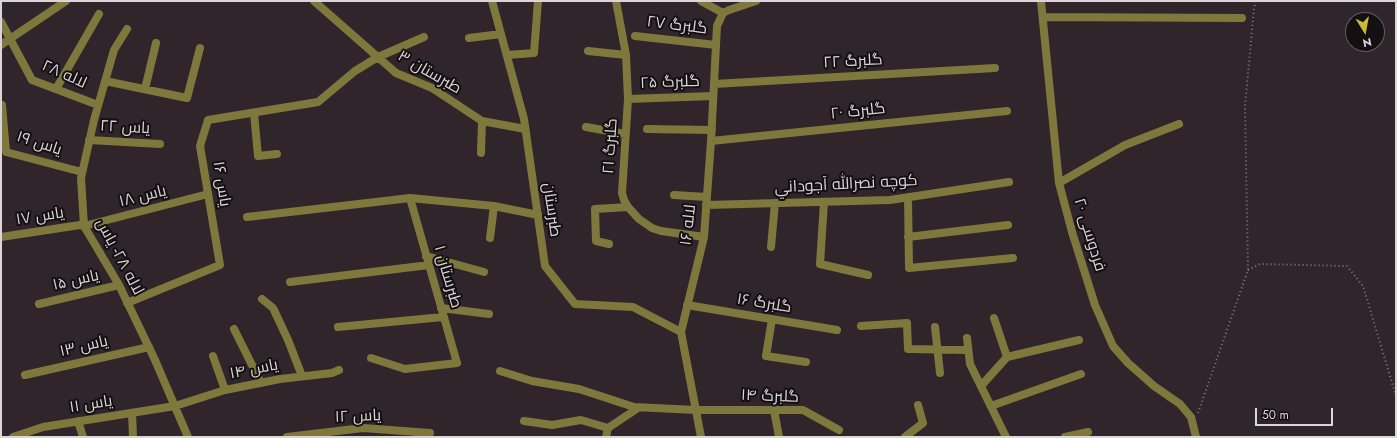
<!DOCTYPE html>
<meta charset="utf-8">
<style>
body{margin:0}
#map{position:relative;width:1397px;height:438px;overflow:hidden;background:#2f252b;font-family:Jost,sans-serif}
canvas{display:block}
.frame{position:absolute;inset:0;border:2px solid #dbd4d8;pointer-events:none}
.north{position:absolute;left:1345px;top:12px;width:40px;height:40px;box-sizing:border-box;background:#141012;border:1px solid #645e61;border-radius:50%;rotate:169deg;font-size:11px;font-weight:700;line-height:16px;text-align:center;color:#dbd4d8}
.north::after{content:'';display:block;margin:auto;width:14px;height:18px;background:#c8bb3b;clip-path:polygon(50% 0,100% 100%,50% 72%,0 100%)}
.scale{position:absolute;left:1255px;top:408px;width:78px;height:18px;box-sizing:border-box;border:2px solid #dbd4d8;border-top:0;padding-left:5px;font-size:12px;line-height:14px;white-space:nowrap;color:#dbd4d8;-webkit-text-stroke:3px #141012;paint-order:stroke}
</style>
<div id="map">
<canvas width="1397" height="438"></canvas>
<div class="frame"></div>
<div class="north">N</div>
<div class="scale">50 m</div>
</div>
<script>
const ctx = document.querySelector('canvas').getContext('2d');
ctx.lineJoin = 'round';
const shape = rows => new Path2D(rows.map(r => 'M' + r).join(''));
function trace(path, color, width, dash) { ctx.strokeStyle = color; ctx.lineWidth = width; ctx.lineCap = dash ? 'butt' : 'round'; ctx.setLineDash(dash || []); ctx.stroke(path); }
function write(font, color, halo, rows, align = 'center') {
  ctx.font = font + ' Jost,Cairo,sans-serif'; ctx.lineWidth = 4; ctx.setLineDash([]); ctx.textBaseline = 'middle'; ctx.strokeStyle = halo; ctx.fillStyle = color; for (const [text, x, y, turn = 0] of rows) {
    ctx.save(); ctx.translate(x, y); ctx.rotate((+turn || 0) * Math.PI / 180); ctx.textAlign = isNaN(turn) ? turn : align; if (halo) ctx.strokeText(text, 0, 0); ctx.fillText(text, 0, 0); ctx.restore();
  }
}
const path = shape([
 [1248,270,1260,264,1347,266,1363,286,1396,396],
 [1198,413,1248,270,1245,106,1254,8,1256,1]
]);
const minor = shape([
 [314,1,396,73,432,88,482,121,525,129],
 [492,1,524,119,545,266,575,304,633,307,681,332],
 [616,1,626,55,628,99,622,193,624,200,628,207,639,219,652,228,661,231,704,237],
 [701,1,723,13],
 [1041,1,1059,183,1072,232,1095,305,1113,346,1128,363,1154,386,1180,404,1191,417,1196,437],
 [1043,17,1242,18],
 [1,22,32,80,98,105],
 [127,29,114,50,94,120,81,178,84,226,119,285,155,360,188,437],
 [635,36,716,45],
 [469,38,501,34],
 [1,45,66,1],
 [588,51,626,55],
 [507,55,534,53,538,1],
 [105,81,187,98,200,48],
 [714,84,995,68],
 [56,89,99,14],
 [145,89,156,43],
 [628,99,713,96],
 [2,105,6,152,82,172],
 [254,113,258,156,277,154],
 [586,127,625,134],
 [647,129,712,130],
 [89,140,160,144],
 [711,141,1007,111],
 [481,153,482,121],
 [1059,183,1125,145,1179,124],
 [674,195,707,197],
 [908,197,909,268,1013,258],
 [410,198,494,206,538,215],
 [824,202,820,264,868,275],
 [706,205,890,200,1009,182],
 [247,217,410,198,457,363,405,369,371,358],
 [1,237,80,225,84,226,208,194],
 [908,237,1008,225],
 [490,238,494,206],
 [609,244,596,241,595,209,628,207],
 [771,247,775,203],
 [426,256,484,272],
 [290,282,429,265],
 [262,299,273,308,288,340,302,376],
 [127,303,220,265,200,146,208,120,318,102,355,71,378,57,424,37],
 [39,304,119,285],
 [687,305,837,330],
 [441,308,489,314],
 [994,318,1007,357],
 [772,319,766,356,806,362],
 [861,326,907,323,908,349,968,350],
 [338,327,443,317],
 [935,327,940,373],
 [234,329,261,383],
 [967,338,970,364,1006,437],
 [213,356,225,390],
 [500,371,532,381,579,389,634,407,696,410,803,410,839,430],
 [25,375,149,347],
 [981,386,1007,357,1079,340],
 [991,406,1081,374],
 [774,410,779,437],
 [132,413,133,437],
 [78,421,83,437],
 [524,421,552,425,581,420,608,428],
 [13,437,43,427,175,406,225,390,280,379,332,373,339,370],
 [287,437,363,428,430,433],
 [606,437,608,428,638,408],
 [701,437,681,332,704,237,711,141,717,26,723,13,729,10,756,1],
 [905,437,923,423,918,405],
 [1065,437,1088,432]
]);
const streetNames = [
 ["گلبرگ ۲۷",677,26,7],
 ["گلبرگ ۲۲",853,62,-3],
 ["طبرستان ۳",429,73,30],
 ["لاله ۲۸",64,75,24],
 ["گلبرگ ۲۵",670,83,-2],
 ["گلبرگ ۲۰",858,112,-6],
 ["یاس ۲۲",125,128,3],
 ["یاس ۱۹",39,144,18],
 ["گلبرگ ۲۱",611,146,-86],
 ["یاس ۱۶",221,184,81],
 ["كوچه نصرالله آجوداني",846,185,-3],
 ["یاس ۱۸",143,197,-14],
 ["طبرستان",551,210,82],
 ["یاس ۱۷",40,217,-9],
 ["لاله ۱۶",689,225,-83],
 ["فردوسی ۲۰",1089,235,73],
 ["لاله ۲۸- یاس",119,257,62],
 ["طبرستان ۱",447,277,74],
 ["یاس ۱۵",76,281,-13],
 ["گلبرگ ۱۶",764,304,9],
 ["یاس ۱۳",84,347,-13],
 ["یاس ۱۴",254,370,-11],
 ["گلبرگ ۱۴",770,397,2],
 ["یاس ۱۱",91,405,-9],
 ["یاس ۱۲",358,417,-2]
];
trace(path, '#857c81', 2, [1, 3]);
trace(minor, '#7f783c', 8);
write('16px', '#dbd4d8', '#141012', streetNames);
</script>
